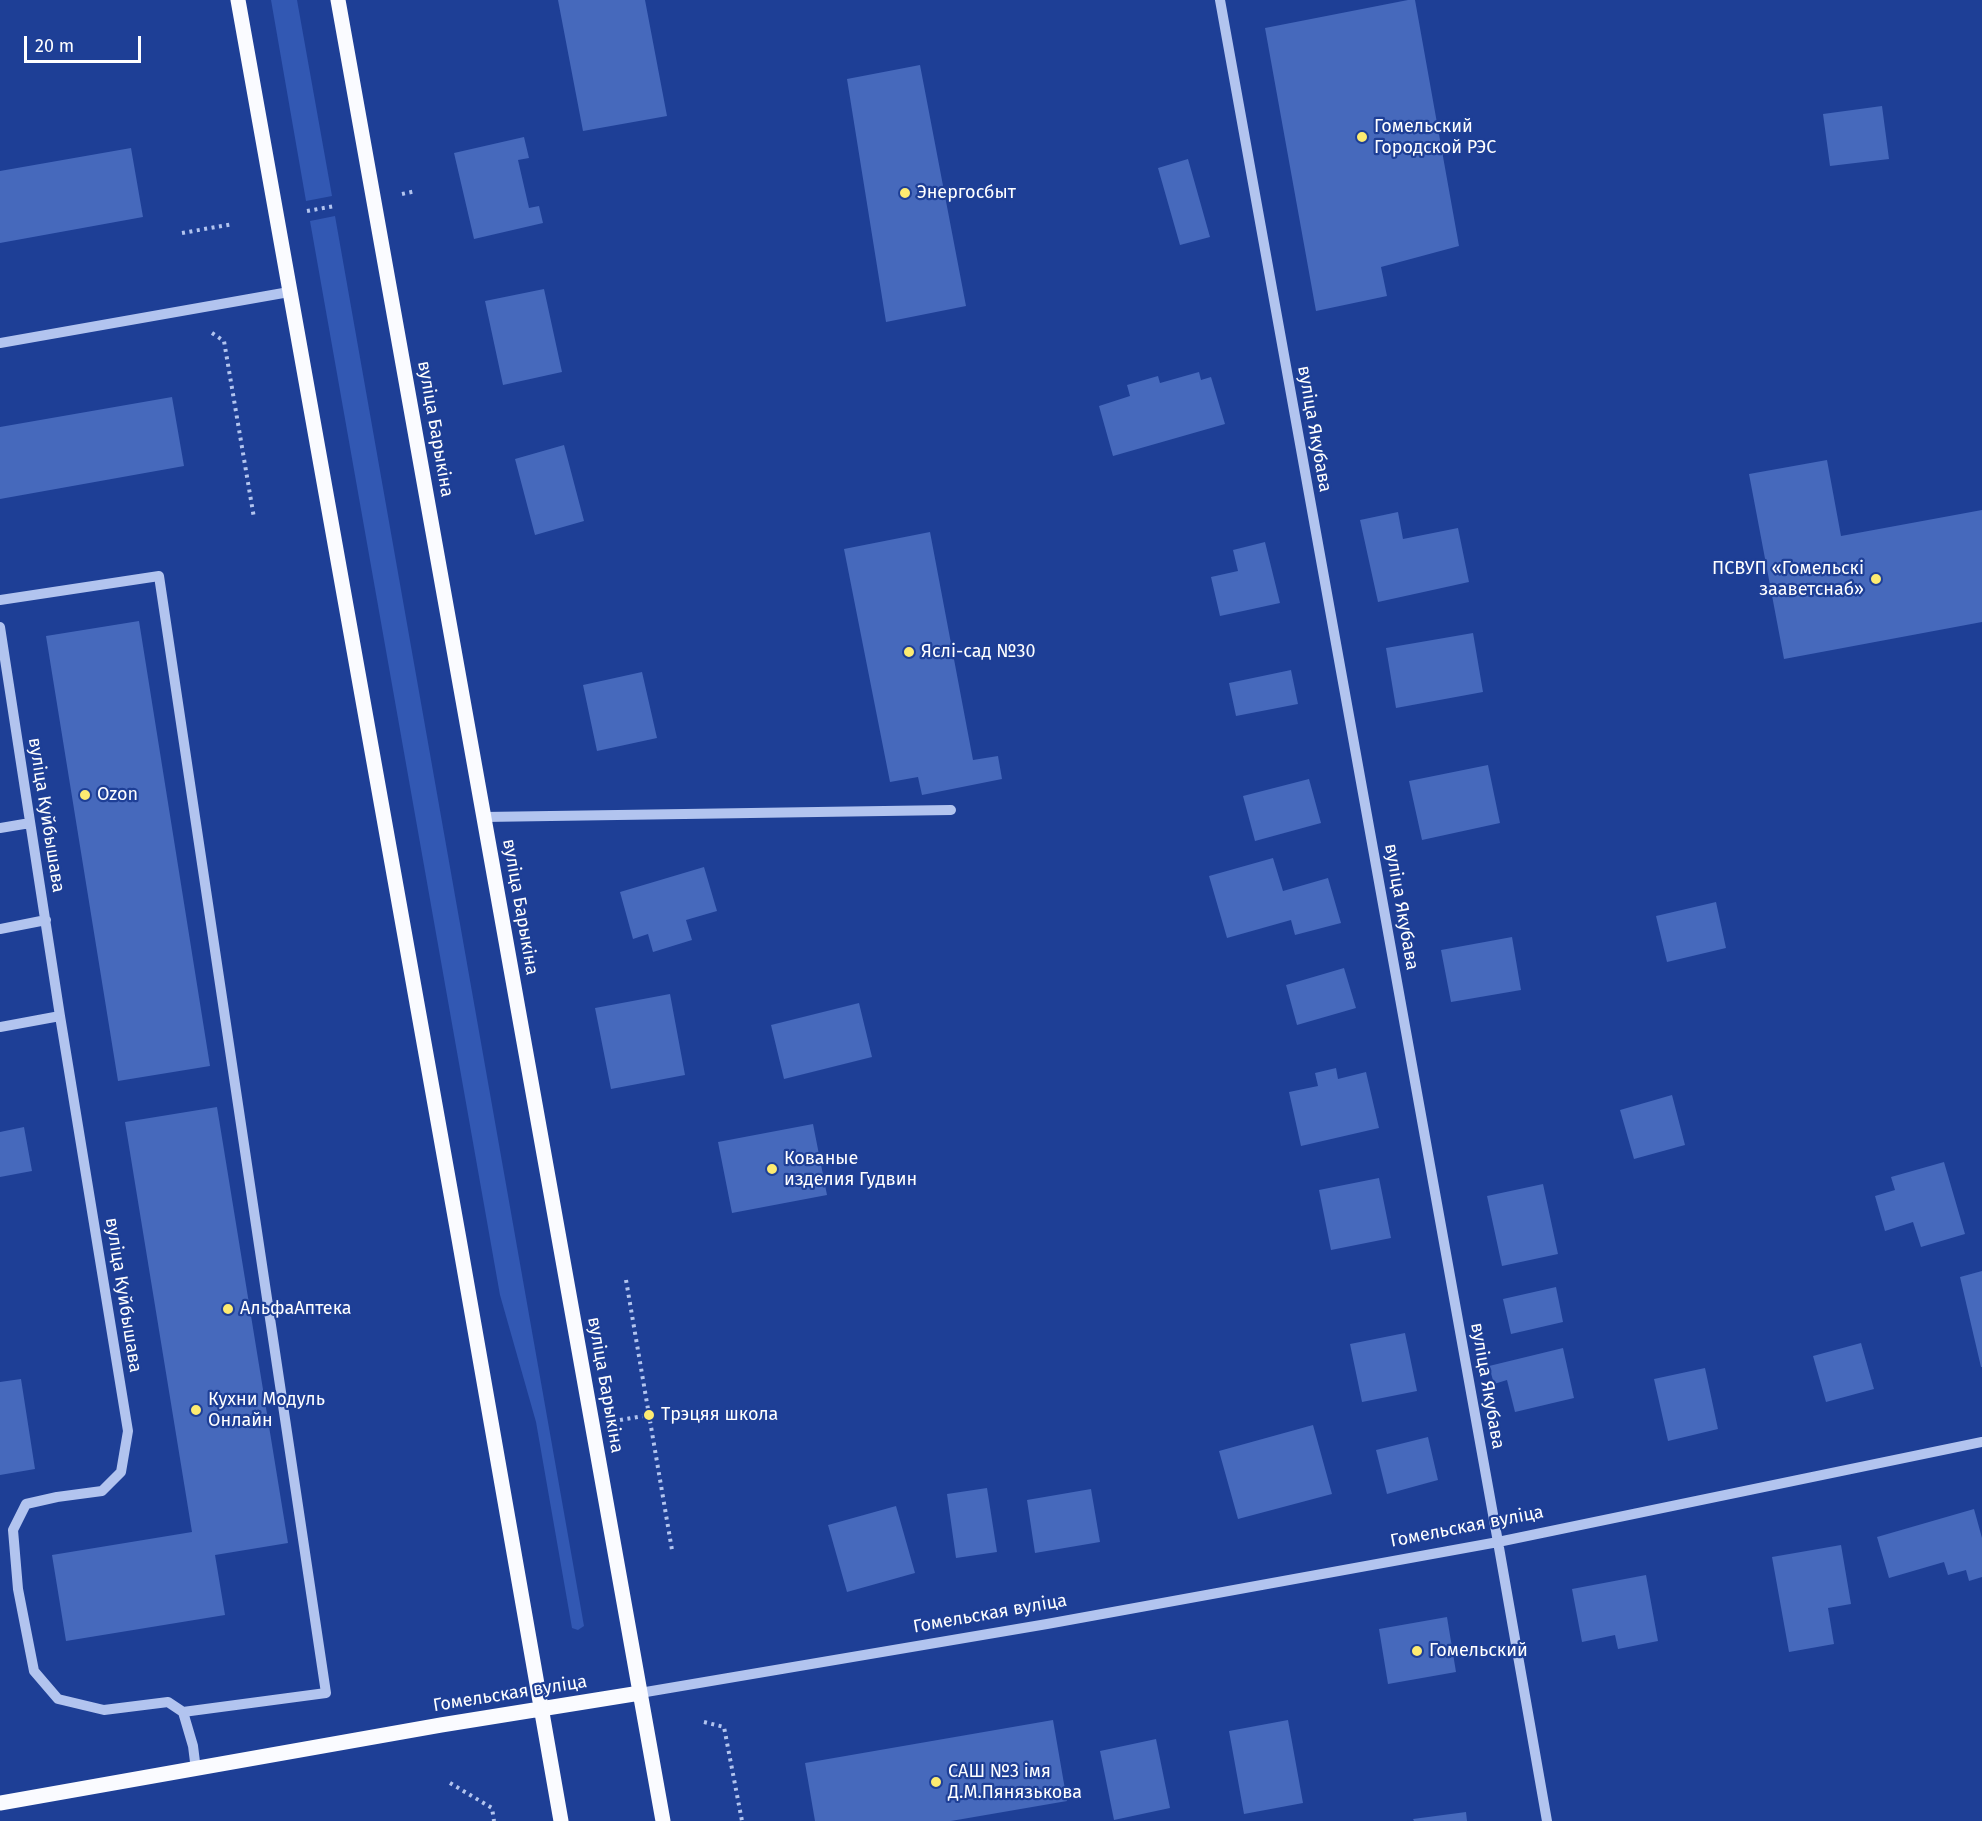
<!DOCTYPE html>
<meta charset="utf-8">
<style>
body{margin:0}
#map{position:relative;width:1982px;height:1821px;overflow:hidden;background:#1e3f96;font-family:"Fira Sans",sans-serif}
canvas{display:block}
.scale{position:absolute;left:24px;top:36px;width:117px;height:27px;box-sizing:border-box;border:3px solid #fff;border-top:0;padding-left:8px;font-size:18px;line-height:21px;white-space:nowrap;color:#fff;-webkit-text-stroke:4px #1e3f96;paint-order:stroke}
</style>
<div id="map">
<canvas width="1982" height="1821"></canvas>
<div class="scale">20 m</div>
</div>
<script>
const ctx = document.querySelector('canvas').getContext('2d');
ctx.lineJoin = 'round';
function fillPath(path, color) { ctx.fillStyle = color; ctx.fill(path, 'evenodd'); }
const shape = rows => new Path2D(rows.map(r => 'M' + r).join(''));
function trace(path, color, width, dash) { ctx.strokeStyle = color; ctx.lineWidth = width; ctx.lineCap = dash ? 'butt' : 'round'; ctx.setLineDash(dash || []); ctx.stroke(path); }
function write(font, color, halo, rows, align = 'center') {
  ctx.font = font + ' "Fira Sans",sans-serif'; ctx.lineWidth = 4.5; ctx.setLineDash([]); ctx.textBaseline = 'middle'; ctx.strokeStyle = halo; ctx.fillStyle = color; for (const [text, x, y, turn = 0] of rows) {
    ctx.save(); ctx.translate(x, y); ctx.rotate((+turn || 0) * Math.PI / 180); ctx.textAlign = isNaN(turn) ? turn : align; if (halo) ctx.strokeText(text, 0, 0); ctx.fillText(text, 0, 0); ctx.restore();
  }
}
const green = shape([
 [271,0,297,0,332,196,306,201],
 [335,216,584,1626,578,1630,572,1628,536,1422,500,1295,310,221]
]);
const building = shape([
 [558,0,645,0,667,116,583,131],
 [1408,0,1415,0,1459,246,1381,267,1387,296,1316,311,1265,28],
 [920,65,966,306,886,322,847,79],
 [1882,106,1889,159,1830,166,1823,114],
 [524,137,529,158,518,160,529,208,539,206,543,223,474,239,454,153],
 [131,148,143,217,0,243,0,171],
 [1188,159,1210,237,1180,245,1158,168],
 [544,289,562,372,503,385,485,301],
 [1199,372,1201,380,1211,377,1225,424,1113,456,1099,406,1130,396,1127,385,1158,376,1160,383],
 [172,397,184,466,0,499,0,427],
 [564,445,584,521,535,535,515,459],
 [1827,460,1841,536,1982,510,1982,622,1784,659,1749,474],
 [1398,512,1403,539,1458,528,1469,582,1378,602,1360,520],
 [930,532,973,760,998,756,1002,779,922,795,918,777,890,782,844,549],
 [1265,542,1280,603,1220,616,1211,577,1238,571,1233,550],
 [139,621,210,1066,118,1081,46,636],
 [1473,633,1483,692,1396,708,1386,648],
 [1291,670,1298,704,1236,716,1229,683],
 [642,672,657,738,597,751,583,685],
 [1488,765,1500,823,1422,840,1409,781],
 [1309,779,1321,823,1255,841,1243,796],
 [1273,858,1283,891,1328,878,1341,923,1295,935,1291,920,1227,938,1209,876],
 [704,867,717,911,686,920,692,940,653,952,648,934,633,939,620,892],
 [1716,902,1726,948,1667,962,1656,916],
 [1512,937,1521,990,1451,1002,1441,950],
 [1344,968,1356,1008,1297,1025,1286,985],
 [670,994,685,1075,611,1089,595,1008],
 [859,1003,872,1057,784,1079,771,1025],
 [1336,1068,1338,1079,1366,1072,1379,1128,1301,1146,1289,1092,1318,1086,1315,1073],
 [1672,1095,1685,1145,1634,1159,1620,1110],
 [217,1107,288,1543,215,1555,225,1615,66,1641,52,1555,192,1532,125,1122],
 [813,1124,827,1195,732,1213,718,1142],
 [24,1127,32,1171,0,1177,0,1132],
 [1944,1162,1965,1234,1921,1247,1913,1222,1885,1231,1875,1196,1895,1190,1891,1177],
 [1379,1178,1391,1238,1331,1250,1319,1190],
 [1543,1184,1558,1254,1502,1266,1487,1196],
 [1982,1271,1982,1367,1981,1367,1960,1277],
 [1556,1287,1563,1322,1511,1334,1503,1299],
 [1405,1333,1417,1391,1362,1402,1350,1344],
 [1861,1343,1874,1389,1826,1402,1813,1356],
 [1563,1348,1574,1398,1515,1412,1507,1380,1494,1384,1489,1366],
 [1705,1368,1718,1429,1668,1441,1654,1379],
 [21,1379,35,1469,0,1475,0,1382],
 [1313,1425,1332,1494,1238,1519,1219,1451],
 [1428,1437,1438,1480,1387,1494,1376,1450],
 [987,1488,997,1552,956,1558,947,1494],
 [1091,1489,1100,1542,1035,1553,1027,1500],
 [896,1506,915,1573,847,1592,828,1525],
 [1974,1509,1982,1538,1982,1577,1969,1581,1966,1570,1948,1575,1944,1562,1889,1578,1877,1537],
 [1841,1545,1851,1604,1828,1608,1834,1644,1789,1652,1772,1557],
 [1646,1575,1658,1641,1618,1649,1615,1635,1582,1642,1572,1589],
 [1447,1617,1456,1672,1388,1684,1379,1629],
 [1053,1720,1067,1801,951,1821,815,1821,805,1763],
 [1288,1720,1303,1803,1244,1814,1229,1731],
 [1156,1739,1170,1808,1114,1820,1100,1751],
 [1466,1812,1467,1821,1414,1821,1413,1819]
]);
const path = shape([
 [402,194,416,191],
 [307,211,335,206],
 [182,233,233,224],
 [212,333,224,341,254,518],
 [626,1280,672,1550],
 [620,1420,649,1415],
 [704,1722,724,1727,742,1821],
 [450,1783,492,1808,494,1821]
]);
const minor = shape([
 [1220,0,1498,1542,1547,1821],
 [0,343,289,292],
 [0,600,159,576,326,1693,183,1712],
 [0,627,60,1016,128,1431,121,1472,102,1491,57,1497,26,1504,13,1530,18,1589,34,1671,58,1699,104,1710,168,1702,183,1712,193,1746,196,1770],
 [484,817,951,810],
 [0,828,30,823],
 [0,929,46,920],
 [0,1027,60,1016],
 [640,1693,1047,1624,1498,1542,1982,1442]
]);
const major = shape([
 [238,0,459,1239,561,1821],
 [338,0,663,1821],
 [0,1803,441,1725,640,1693]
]);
const markers = [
 [1362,137,6,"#fdeb71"],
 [905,193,6,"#fdeb71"],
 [1876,579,6,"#fdeb71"],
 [909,652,6,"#fdeb71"],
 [85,795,6,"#fdeb71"],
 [772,1169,6,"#fdeb71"],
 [228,1309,6,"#fdeb71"],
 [196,1410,6,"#fdeb71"],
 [649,1415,6,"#fdeb71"],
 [1417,1651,6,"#fdeb71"],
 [936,1782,6,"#fdeb71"]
];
const poiNames = [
 ["Гомельский",1374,127],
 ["Городской РЭС",1374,148],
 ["Энергосбыт",917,193],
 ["ПСВУП «Гомельскі",1864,569,"right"],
 ["зааветснаб»",1864,590,"right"],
 ["Яслі-сад №30",921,652],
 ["Ozon",97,795],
 ["Кованые",784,1159],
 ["изделия Гудвин",784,1180],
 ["АльфаАптека",240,1309],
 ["Кухни Модуль",208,1400],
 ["Онлайн",208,1421],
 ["Трэцяя школа",661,1415],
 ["Гомельский",1429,1651],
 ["САШ №3 імя",948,1772],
 ["Д.М.Пянязькова",948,1793]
];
const streetNames = [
 ["вуліца Барыкіна",435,429,80],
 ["вуліца Якубава",1314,429,80],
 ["вуліца Куйбышава",46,815,81],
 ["вуліца Барыкіна",520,907,80],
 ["вуліца Якубава",1401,907,80],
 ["вуліца Куйбышава",123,1295,81],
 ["вуліца Барыкіна",605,1385,80],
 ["вуліца Якубава",1487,1386,80],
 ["Гомельская вуліца",1467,1527,-11],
 ["Гомельская вуліца",990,1614,-10],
 ["Гомельская вуліца",510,1694,-9]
];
fillPath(green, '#3258b3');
fillPath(building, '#4669bc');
trace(path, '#b2c4ef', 4, [3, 4.5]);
trace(minor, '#b2c4ef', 10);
trace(major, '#fafbff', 15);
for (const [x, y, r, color] of markers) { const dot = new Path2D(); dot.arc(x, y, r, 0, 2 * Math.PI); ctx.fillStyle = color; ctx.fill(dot); trace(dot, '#1e3f96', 2); }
write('18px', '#fff', '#1e3f96', poiNames, 'left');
write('18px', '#fff', '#1e3f96', streetNames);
</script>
